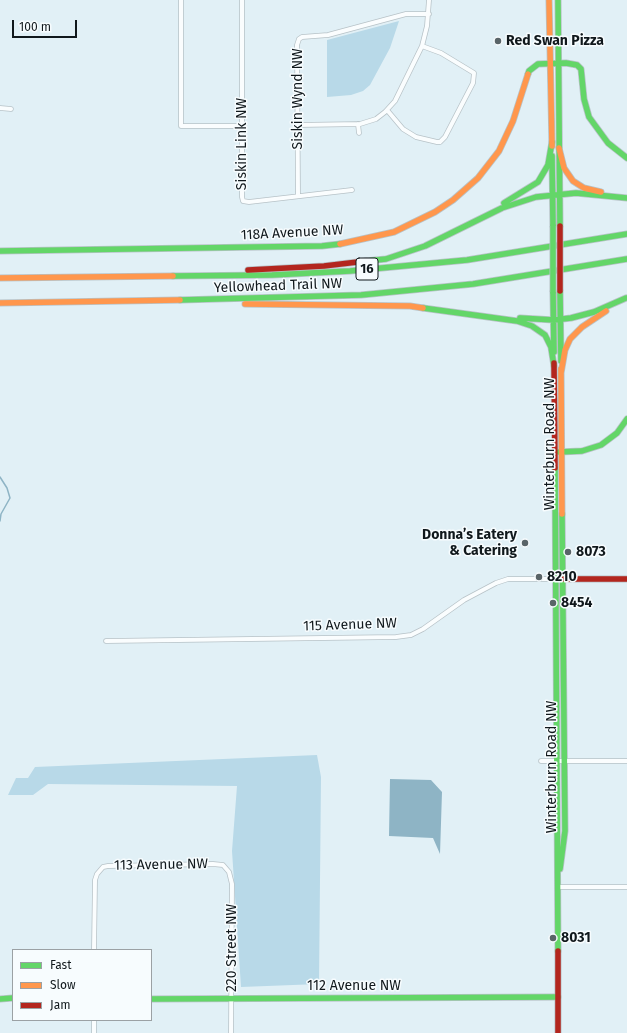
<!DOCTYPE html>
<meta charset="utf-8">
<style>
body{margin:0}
#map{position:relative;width:627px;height:1033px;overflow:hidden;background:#e1f0f6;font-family:"Fira Sans",sans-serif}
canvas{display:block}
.legend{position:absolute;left:12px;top:949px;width:140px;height:72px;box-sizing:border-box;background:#f7fcfe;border:1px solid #9ba1a4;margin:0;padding:5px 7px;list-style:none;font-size:12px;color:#10181c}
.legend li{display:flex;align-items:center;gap:8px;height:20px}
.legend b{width:20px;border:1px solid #9ba1a4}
.scale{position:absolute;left:12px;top:20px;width:65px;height:18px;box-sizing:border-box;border:2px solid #10181c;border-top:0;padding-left:5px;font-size:12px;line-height:14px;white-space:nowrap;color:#10181c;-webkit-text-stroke:3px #f7fcfe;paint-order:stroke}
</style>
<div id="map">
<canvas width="627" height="1033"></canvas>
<ul class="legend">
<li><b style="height:5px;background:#63d668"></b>Fast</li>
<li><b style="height:5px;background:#ff974d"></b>Slow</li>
<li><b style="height:5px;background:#b3261e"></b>Jam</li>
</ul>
<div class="scale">100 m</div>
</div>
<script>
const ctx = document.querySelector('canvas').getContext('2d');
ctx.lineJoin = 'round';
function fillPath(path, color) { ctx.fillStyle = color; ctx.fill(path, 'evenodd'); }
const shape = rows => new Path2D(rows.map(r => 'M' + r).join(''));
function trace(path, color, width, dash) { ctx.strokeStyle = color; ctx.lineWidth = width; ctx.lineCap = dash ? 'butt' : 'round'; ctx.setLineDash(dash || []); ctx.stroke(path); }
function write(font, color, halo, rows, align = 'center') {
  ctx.font = font + ' "Fira Sans",sans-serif'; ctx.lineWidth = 3; ctx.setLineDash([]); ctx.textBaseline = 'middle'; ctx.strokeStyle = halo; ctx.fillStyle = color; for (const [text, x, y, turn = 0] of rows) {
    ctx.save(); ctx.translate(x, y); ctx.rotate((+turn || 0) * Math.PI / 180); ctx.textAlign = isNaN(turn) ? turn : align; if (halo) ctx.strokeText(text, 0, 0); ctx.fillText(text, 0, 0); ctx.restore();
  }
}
const green = shape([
 [399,21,390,48,370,85,363,91,351,95,327,97,327,40],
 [317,755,321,777,319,984,241,987,232,851,237,786,48,784,33,795,8,795,16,778,28,778,35,767]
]);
const water = shape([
 [390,779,431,780,442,792,440,854,433,838,389,836]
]);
const stream = shape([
 [0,477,7,488,10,498,1,514,0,521]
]);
const street = shape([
 [181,0,181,126,242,126],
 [242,0,242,197,243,201,249,202,352,190],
 [0,108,11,109],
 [387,110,403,129,416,137,437,142,440,142,445,137,473,83,474,73,441,53,422,46],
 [358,124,359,133],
 [298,125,360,124,376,119,385,112,395,101,422,46,427,26,429,0],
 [298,196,297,45,299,39,302,37,328,35,406,14,429,14],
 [106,641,396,637,411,635,423,629,464,600,496,583,508,579,556,579],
 [541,761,627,761],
 [558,887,627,887],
 [94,950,95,880,97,874,103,867,108,866,213,864,223,865,229,872,232,884,231,1033],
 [94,1020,94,1033]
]);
const fast = shape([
 [558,0,560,226],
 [528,74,529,71,538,64,566,63,577,65,581,69,584,99,589,117,608,143,627,158],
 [552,156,553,226],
 [504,203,538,182,548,165,552,142],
 [0,251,322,246,340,244],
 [366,261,386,259,425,246,502,208,536,197,576,193,627,198],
 [173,276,272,275,350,271,467,260,627,234],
 [560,291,561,361],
 [553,292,554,352],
 [180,300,361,295,473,284,627,259],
 [423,308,517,321,532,326,545,335,551,347,554,366],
 [520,318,554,320,571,318,594,312,626,298],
 [559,452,582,451,601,445,617,433,627,419],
 [555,468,558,951],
 [560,869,565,831,562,514],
 [0,999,13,998],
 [151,999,558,997]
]);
const slow = shape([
 [549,0,552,146],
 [559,148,564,168,573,181,584,188,601,192],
 [340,244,394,232,435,212,453,200,478,178,499,151,513,121,528,74],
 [0,278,173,276],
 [0,303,180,300],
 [245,304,410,306,423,308],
 [561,369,562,514],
 [561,373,565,350,570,339,582,327,606,311]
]);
const jam = shape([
 [248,270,324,266,366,261],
 [554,363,555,468],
 [560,579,627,579],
 [558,951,558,1033]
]);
const fastBridge = shape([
 [553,226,553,292]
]);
const jamBridge = shape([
 [560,226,560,291]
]);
const markers = [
 [498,41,4,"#596468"],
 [525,543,4,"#596468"],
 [568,552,4,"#596468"],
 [539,577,4,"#596468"],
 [553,603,4,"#596468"],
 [553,938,4,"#596468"]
];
const shields = [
 [367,269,22]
];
const shieldNames = [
 ["16",367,269]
];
const poiNames = [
 ["Red Swan Pizza",506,41],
 ["Donna’s Eatery",517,535,"right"],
 ["& Catering",517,551,"right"],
 ["8073",576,552],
 ["8210",547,577],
 ["8454",561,603],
 ["8031",561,938]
];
const streetNames = [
 ["Siskin Wynd NW",298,99,-90],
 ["Siskin Link NW",242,144,-90],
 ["118A Avenue NW",292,233,-3],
 ["Yellowhead Trail NW",278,286,-2],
 ["Winterburn Road NW",550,444,-90],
 ["115 Avenue NW",350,625,-2],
 ["Winterburn Road NW",552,767,-90],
 ["113 Avenue NW",161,865,-1],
 ["220 Street NW",232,948,-90],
 ["112 Avenue NW",354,986]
];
fillPath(green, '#b8d9e8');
fillPath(water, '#8eb4c5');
trace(stream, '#8eb4c5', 1.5);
trace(street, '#b7c2c7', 5.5);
trace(fast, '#b7c2c7', 7);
trace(slow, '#b7c2c7', 7);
trace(jam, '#b7c2c7', 7);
trace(street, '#fafdfe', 4);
trace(fast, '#63d668', 5.5);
trace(slow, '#ff974d', 5.5);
trace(jam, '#b3261e', 5.5);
trace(fastBridge, '#b7c2c7', 7, []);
trace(jamBridge, '#b7c2c7', 7, []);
trace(fastBridge, '#63d668', 5.5);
trace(jamBridge, '#b3261e', 5.5);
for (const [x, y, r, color] of markers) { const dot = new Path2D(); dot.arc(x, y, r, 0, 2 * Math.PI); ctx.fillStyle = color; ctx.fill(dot); trace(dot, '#f7fcfe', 1.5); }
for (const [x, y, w] of shields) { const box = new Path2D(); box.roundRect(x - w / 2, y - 11, w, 22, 3); ctx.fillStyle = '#f7fcfe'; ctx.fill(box); trace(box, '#10181c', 1); }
write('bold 13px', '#10181c', null, shieldNames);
write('bold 14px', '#10181c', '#f7fcfe', poiNames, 'left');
write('14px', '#10181c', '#f7fcfe', streetNames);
</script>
